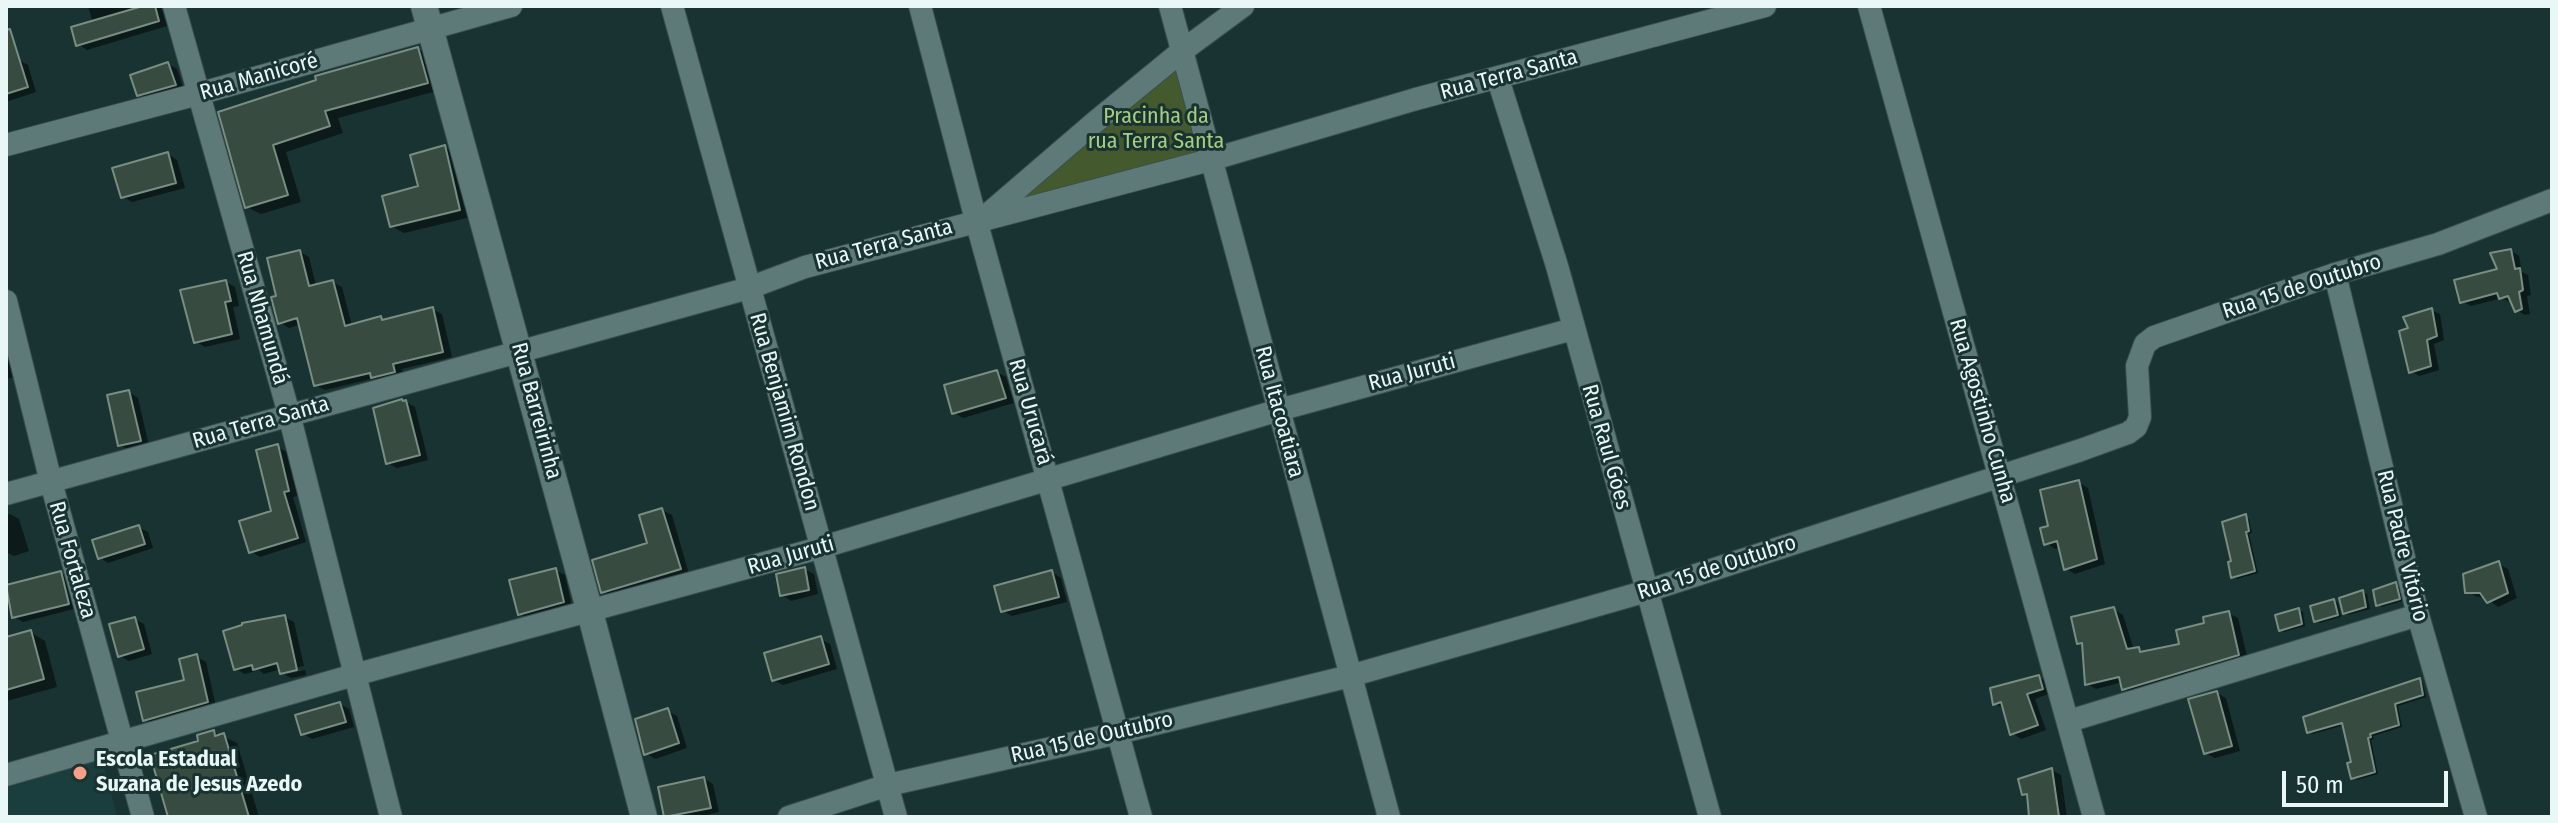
<!DOCTYPE html>
<meta charset="utf-8">
<style>
body{margin:0}
#map{position:relative;width:2558px;height:823px;overflow:hidden;background:#193232;font-family:"Fira Sans Condensed",sans-serif}
canvas{display:block}
.frame{position:absolute;inset:0;border:8px solid #e9f8f7;pointer-events:none}
.scale{position:absolute;left:2282px;top:771px;width:166px;height:36px;box-sizing:border-box;border:4px solid #e9f8f7;border-top:0;padding-left:10px;font-size:24px;line-height:28px;white-space:nowrap;color:#e9f8f7;-webkit-text-stroke:6px #193232;paint-order:stroke}
</style>
<div id="map">
<canvas width="2558" height="823"></canvas>
<div class="frame"></div>
<div class="scale">50 m</div>
</div>
<script>
const ctx = document.querySelector('canvas').getContext('2d');
ctx.lineJoin = 'round';
function fillPath(path, color) { ctx.fillStyle = color; ctx.fill(path, 'evenodd'); }
const shape = rows => new Path2D(rows.map(r => 'M' + r).join(''));
function trace(path, color, width, dash) { ctx.strokeStyle = color; ctx.lineWidth = width; ctx.lineCap = dash ? 'butt' : 'round'; ctx.setLineDash(dash || []); ctx.stroke(path); }
function write(font, color, halo, rows, align = 'center') {
  ctx.font = font + ' "Fira Sans Condensed",sans-serif'; ctx.lineWidth = 6; ctx.setLineDash([]); ctx.textBaseline = 'middle'; ctx.strokeStyle = halo; ctx.fillStyle = color; for (const [text, x, y, turn = 0] of rows) {
    ctx.save(); ctx.translate(x, y); ctx.rotate((+turn || 0) * Math.PI / 180); ctx.textAlign = isNaN(turn) ? turn : align; if (halo) ctx.strokeText(text, 0, 0); ctx.fillText(text, 0, 0); ctx.restore();
  }
}
const built = shape([
 [102,758,117,817,6,817,6,788]
]);
const green = shape([
 [1180,55,1210,161,977,220]
]);
const shadow = shape([
 [88,6,161,6,167,26,87,50,78,44,93,23],
 [418,49,432,57,440,90,338,118,343,133,286,152,301,202,261,214,247,207,221,113],
 [19,60,28,65,36,92,6,102,6,64],
 [168,64,177,69,184,90,148,100,139,94],
 [445,147,458,155,471,217,404,233,391,226,421,188],
 [168,154,177,160,185,188,132,202,123,197],
 [2511,251,2519,256,2522,272,2528,275,2531,295,2527,296,2530,314,2525,315,2516,310,2513,301,2509,302,2502,298,2471,306,2462,301,2499,270],
 [300,252,309,257,316,286,333,282,342,287,352,326,432,309,442,314,452,357,402,369,404,376,382,382,375,378,325,390,315,385,301,324,289,328,280,322,278,297],
 [226,282,235,287,239,306,233,307,240,339,205,347,195,341],
 [2431,310,2440,314,2444,340,2434,344,2439,370,2419,376,2411,371,2411,330],
 [6,348,11,351,18,376,6,379],
 [997,372,1006,377,1014,403,963,418,953,412],
 [129,392,138,398,149,446,130,451,120,445],
 [406,402,415,407,428,460,397,468,388,463],
 [277,447,287,452,298,496,293,497,306,542,260,557,250,551,273,512],
 [2078,482,2088,488,2105,564,2075,574,2066,569,2061,547,2055,549,2046,543,2050,527],
 [662,510,672,515,689,574,612,597,603,591,650,544],
 [10,514,19,519,29,551,14,556,6,552,6,515],
 [2245,517,2249,519,2252,533,2249,534,2258,573,2237,579,2233,577,2233,562],
 [138,527,148,532,153,548,108,563,99,557],
 [2499,564,2508,569,2517,598,2498,607,2485,597,2477,597,2467,591],
 [804,569,814,574,818,594,791,601,782,595],
 [555,570,565,575,572,607,529,619,519,613],
 [1052,572,1061,578,1067,602,1012,616,1003,611],
 [61,573,70,579,78,608,23,622,14,617],
 [2395,585,2399,587,2403,601,2382,607,2378,605],
 [2363,592,2367,594,2370,609,2348,615,2344,613],
 [2334,601,2338,603,2341,617,2320,623,2316,621],
 [2113,609,2123,615,2134,650,2139,649,2145,653,2181,646,2207,625,2228,613,2238,618,2248,660,2133,694,2124,689,2123,682,2096,689,2087,684,2084,646,2079,643],
 [2299,610,2303,612,2305,626,2284,632,2280,630],
 [284,617,294,622,304,666,287,670,287,674,305,670,306,675,291,678,282,673,281,669,264,674,259,670,245,674,236,669],
 [134,619,144,624,152,654,129,661,120,656],
 [30,632,45,641,57,687,7,701,6,639],
 [820,639,830,644,837,669,783,685,773,680],
 [197,657,206,662,216,707,154,725,145,720,186,681],
 [2038,677,2048,682,2051,693,2035,699,2046,730,2021,739,2012,733,2005,709,1995,704],
 [2420,681,2423,683,2426,697,2398,706,2402,727,2373,736,2374,739,2371,740,2378,774,2357,780,2353,778,2354,763,2345,725,2313,734,2309,732],
 [2217,693,2226,698,2240,751,2215,758,2205,753],
 [340,704,349,709,354,727,312,739,302,733],
 [667,711,677,716,687,748,655,759,646,753],
 [214,732,237,743,259,817,172,817,201,742],
 [2052,770,2061,775,2067,817,2031,817,2030,798,2024,794],
 [704,779,713,784,719,812,698,817,666,817,660,789]
]);
const building = shape([
 [143,6,155,6,159,21,76,46,71,27,143,6],
 [10,29,28,87,6,94,6,30,10,29],
 [418,47,428,83,325,111,330,126,273,145,288,195,245,208,218,112,316,80,315,76,418,47],
 [168,62,176,85,137,96,130,75,168,62],
 [445,145,460,210,390,227,382,196,418,186,410,155,445,145],
 [168,152,176,183,121,198,112,168,168,152],
 [2511,249,2515,269,2520,268,2523,290,2519,292,2522,309,2515,312,2508,296,2499,299,2497,293,2460,303,2454,280,2497,269,2490,253,2511,249],
 [300,250,309,286,333,280,345,326,381,316,382,320,433,307,443,352,393,364,395,372,371,378,370,373,314,386,297,318,278,324,271,297,276,296,267,258,300,250],
 [226,280,231,301,225,302,232,334,194,343,180,290,226,280],
 [2432,308,2437,336,2427,340,2431,366,2409,373,2399,331,2408,328,2403,317,2432,308],
 [997,370,1006,398,952,414,944,385,997,370],
 [129,390,141,441,118,446,107,395,129,390],
 [402,399,403,401,406,400,420,455,386,464,373,408,402,399],
 [278,444,289,491,284,492,298,538,249,553,239,521,271,511,256,450,278,444],
 [2079,480,2097,559,2064,570,2057,541,2044,545,2040,528,2048,526,2040,490,2079,480],
 [662,508,681,569,601,593,592,560,647,543,639,515,662,508],
 [2246,514,2249,531,2246,532,2255,571,2231,578,2228,562,2231,561,2222,522,2246,514],
 [139,525,145,544,98,559,92,540,139,525],
 [2499,561,2508,593,2487,603,2480,593,2465,593,2463,574,2499,561],
 [805,567,809,590,780,596,776,574,805,567],
 [556,568,564,602,518,615,509,580,556,568],
 [1052,570,1059,597,1001,612,994,586,1052,570],
 [61,571,69,604,12,618,6,585,61,571],
 [2396,582,2400,599,2376,606,2373,590,2396,582],
 [2363,590,2366,607,2343,614,2339,598,2363,590],
 [2334,599,2338,615,2314,622,2310,606,2334,599],
 [2114,607,2127,649,2139,647,2140,652,2179,644,2176,630,2204,623,2203,617,2229,611,2239,655,2122,690,2119,677,2085,685,2082,643,2077,644,2071,617,2114,607],
 [2299,608,2302,624,2279,631,2275,615,2299,608],
 [285,615,297,670,280,674,277,663,253,670,252,665,234,670,223,631,242,625,242,623,285,615],
 [135,617,144,649,118,657,109,624,135,617],
 [31,630,44,679,6,690,6,637,31,630],
 [821,636,829,664,772,681,764,653,821,636],
 [197,654,208,702,143,721,136,692,184,680,179,659,197,654],
 [2039,675,2043,689,2027,694,2038,725,2010,735,2001,702,1993,705,1990,688,2039,675],
 [2420,678,2423,695,2395,704,2399,725,2370,734,2371,737,2368,738,2375,772,2351,779,2347,763,2351,762,2342,723,2307,733,2303,717,2420,678],
 [2217,691,2232,746,2204,754,2188,699,2217,691],
 [340,702,346,722,301,735,295,715,340,702],
 [668,708,679,743,644,755,635,719,668,708],
 [214,730,215,736,224,733,249,817,168,817,150,755,198,741,197,735,214,730],
 [2052,768,2059,817,2029,817,2027,794,2022,795,2018,779,2052,768],
 [704,777,711,808,664,817,658,787,704,777]
]);
const minor = shape([
 [174,6,289,414,391,817],
 [672,6,896,817],
 [920,6,976,220,1141,817],
 [1170,6,1389,817],
 [1869,6,2094,817],
 [1498,79,1557,266,1710,817],
 [6,145,198,94,511,6],
 [987,215,1094,123,1182,51,1243,6],
 [2335,274,2418,615,2476,817],
 [6,301,51,482,143,817],
 [6,494,749,288,805,267,1210,160,1416,99,1765,6],
 [2069,721,2418,615],
 [6,775,354,675,823,547,1279,410,1573,329],
 [789,817,888,785,1118,733,1350,676,1647,591,2081,450,2128,433,2136,427,2140,417,2137,366,2145,344,2154,337,2335,274,2438,244,2552,200]
]);
const tertiary = shape([
 [424,6,590,612,644,817]
]);
const markers = [
 [80,773,8,"#f49f86"]
];
const streetNames = [
 ["Rua Terra Santa",1509,75,-15],
 ["Rua Manicoré",259,77,-16],
 ["Rua Terra Santa",884,245,-15],
 ["Rua 15 de Outubro",2302,287,-18],
 ["Rua Nhamundá",262,318,74],
 ["Rua Juruti",1412,373,-15],
 ["Rua Barreirinha",536,411,75],
 ["Rua Agostinho Cunha",1982,411,74],
 ["Rua Benjamim Rondon",784,412,74],
 ["Rua Urucará",1030,412,74],
 ["Rua Itacoatiara",1279,412,75],
 ["Rua Terra Santa",261,423,-16],
 ["Rua Raul Góes",1606,447,74],
 ["Rua Padre Vitório",2402,546,76],
 ["Rua Juruti",791,556,-16],
 ["Rua Fortaleza",72,560,74],
 ["Rua 15 de Outubro",1717,568,-18],
 ["Rua 15 de Outubro",1092,738,-13]
];
const parkNames = [
 ["Pracinha da",1156,117],
 ["rua Terra Santa",1156,142]
];
const poiNames = [
 ["Escola Estadual",96,760],
 ["Suzana de Jesus Azedo",96,785]
];
fillPath(built, '#193e3d');
fillPath(green, '#44592e');
fillPath(shadow, '#0007');
fillPath(building, '#374b40');
trace(building, '#788e82', 2);
trace(minor, '#394f4e', 24);
trace(tertiary, '#394f4e', 28);
trace(minor, '#5d7978', 22);
trace(tertiary, '#5d7978', 26);
for (const [x, y, r, color] of markers) { const dot = new Path2D(); dot.arc(x, y, r, 0, 2 * Math.PI); ctx.fillStyle = color; ctx.fill(dot); trace(dot, '#193232', 3); }
write('22px', '#e9f8f7', '#193232', streetNames);
write('22px', '#a6ce7e', '#193232', parkNames);
write('bold 22px', '#e9f8f7', '#193232', poiNames, 'left');
</script>
